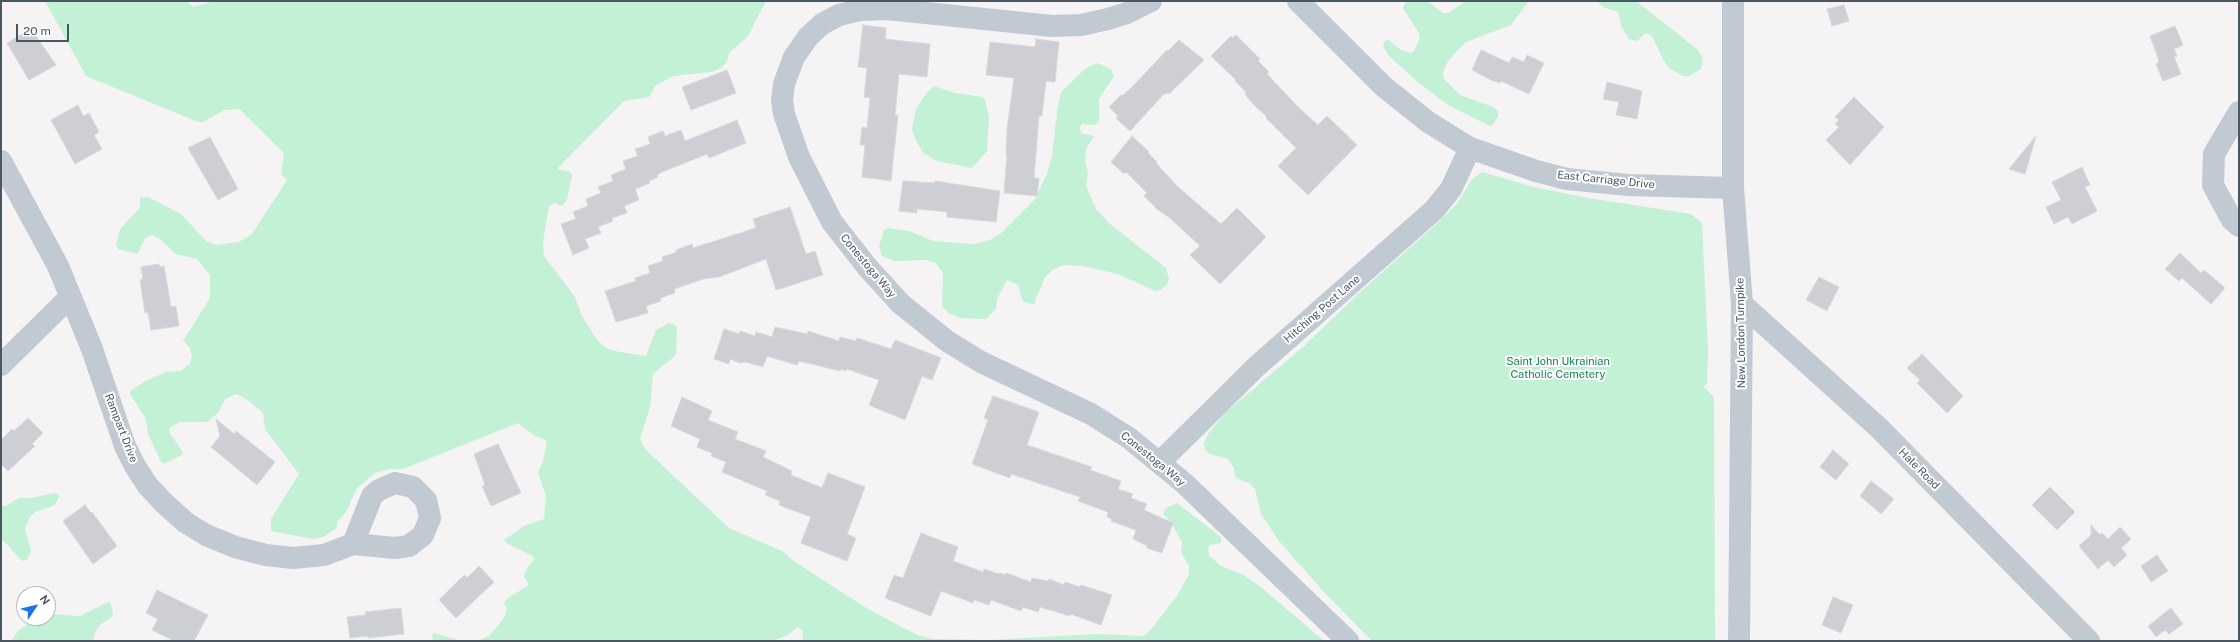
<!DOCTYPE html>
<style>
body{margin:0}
#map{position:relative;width:2240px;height:642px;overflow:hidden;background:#f5f3f3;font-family:"Public Sans",sans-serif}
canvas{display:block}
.frame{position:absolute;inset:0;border:2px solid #4a5661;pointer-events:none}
.north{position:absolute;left:16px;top:586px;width:40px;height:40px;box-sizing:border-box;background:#fff;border:1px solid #b7bbc0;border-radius:50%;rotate:55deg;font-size:11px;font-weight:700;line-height:16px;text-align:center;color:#4a5661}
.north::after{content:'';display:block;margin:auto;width:14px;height:18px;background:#1a73e8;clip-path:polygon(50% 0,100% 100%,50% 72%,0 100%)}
.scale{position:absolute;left:16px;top:24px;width:53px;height:18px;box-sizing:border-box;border:2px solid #4a5661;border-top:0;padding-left:5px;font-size:12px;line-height:14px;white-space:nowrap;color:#4a5661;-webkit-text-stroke:3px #fff;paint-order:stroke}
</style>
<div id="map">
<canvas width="2240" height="642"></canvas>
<div class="frame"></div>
<div class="north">N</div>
<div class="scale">20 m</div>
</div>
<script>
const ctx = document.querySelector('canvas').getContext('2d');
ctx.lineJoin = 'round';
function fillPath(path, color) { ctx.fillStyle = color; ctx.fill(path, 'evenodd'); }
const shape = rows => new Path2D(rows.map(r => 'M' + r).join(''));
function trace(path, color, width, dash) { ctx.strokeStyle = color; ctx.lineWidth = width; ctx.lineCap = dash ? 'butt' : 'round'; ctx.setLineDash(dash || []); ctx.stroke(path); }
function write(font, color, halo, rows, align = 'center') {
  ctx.font = font + ' "Public Sans",sans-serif'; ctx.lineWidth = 4; ctx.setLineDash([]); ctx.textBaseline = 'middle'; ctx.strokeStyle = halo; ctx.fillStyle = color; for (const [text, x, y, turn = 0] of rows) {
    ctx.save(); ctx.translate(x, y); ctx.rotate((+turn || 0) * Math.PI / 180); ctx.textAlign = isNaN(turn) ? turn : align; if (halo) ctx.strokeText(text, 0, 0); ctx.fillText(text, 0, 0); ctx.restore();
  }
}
const green = shape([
 [45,1,187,1,193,7,214,1,766,1,748,36,729,53,727,62,721,68,712,72,673,76,655,86,649,97,624,101,557,169,570,172,572,175,567,200,562,206,554,203,549,206,543,242,544,256,575,297,582,316,597,340,606,348,615,351,646,356,656,330,669,323,673,324,677,327,676,355,653,374,650,407,640,439,646,450,729,528,784,552,792,560,868,609,917,635,933,639,989,640,1097,634,1143,636,1149,632,1177,596,1189,574,1189,566,1181,552,1182,543,1171,522,1163,514,1165,509,1177,503,1221,537,1221,543,1209,545,1208,551,1210,556,1221,566,1245,576,1262,588,1324,641,803,641,802,630,798,627,788,635,772,641,477,641,489,636,504,618,507,609,504,603,508,598,529,585,524,576,526,570,534,560,533,556,506,543,504,540,524,526,544,519,546,496,538,473,542,464,547,443,546,440,535,436,518,423,403,469,390,469,375,473,357,488,346,512,337,522,337,528,323,537,313,539,271,531,271,519,299,474,265,429,263,413,249,401,237,394,225,399,218,413,207,422,180,422,169,428,170,434,183,452,182,455,164,464,161,462,148,434,146,419,130,394,131,390,146,381,166,372,181,371,190,363,192,357,190,348,183,341,210,298,210,275,197,259,176,254,160,239,152,235,145,238,138,254,118,249,116,245,120,229,140,208,140,198,148,197,181,214,206,241,216,245,239,242,252,234,287,180,281,174,284,153,239,109,224,110,203,122,198,122,86,76],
 [1406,1,1427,1,1443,13,1448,13,1466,1,1529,1,1511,25,1466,42,1448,61,1443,72,1444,79,1460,95,1493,107,1498,111,1498,116,1493,125,1490,126,1448,105,1419,83,1389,56,1383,46,1385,41,1388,40,1401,50,1410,53,1413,52,1420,38,1419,33,1403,8],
 [1597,1,1636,1,1697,49,1703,58,1701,69,1689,76,1683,76,1669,68,1663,59,1652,36,1646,33,1637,41,1629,39,1622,28,1618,12,1603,7],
 [1097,63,1102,65,1111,70,1114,76,1099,99,1099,122,1095,125,1082,124,1080,127,1081,133,1094,136,1086,149,1085,160,1088,173,1086,186,1096,209,1110,224,1166,268,1169,279,1167,285,1160,290,1155,291,1118,274,1082,266,1064,265,1054,269,1045,277,1034,304,1026,303,1022,299,1018,285,1007,280,997,299,996,309,986,319,960,318,948,313,942,306,943,273,936,263,925,260,895,261,882,256,879,246,884,230,888,228,909,231,933,241,973,244,990,240,1000,234,1035,199,1047,174,1052,156,1058,104,1062,91,1085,69],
 [934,86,955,93,983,97,985,100,989,117,987,151,972,168,937,161,923,153,915,138,912,129,916,109,927,92],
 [1482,172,1534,187,1588,198,1691,214,1702,223,1708,349,1707,384,1703,386,1714,397,1715,641,1372,641,1323,591,1279,541,1261,514,1255,489,1249,483,1238,479,1235,476,1234,468,1228,459,1210,454,1205,450,1204,443,1208,434,1225,413,1303,347,1359,293,1432,228,1457,204,1472,179],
 [54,493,58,494,59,497,55,505,35,512,29,518,25,529,31,551,27,560,22,561,1,538,1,506,6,506,19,498,32,498],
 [108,602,111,604,113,613,112,617,100,625,94,634,94,641,11,641,19,630,35,619,48,618,48,615,50,614,80,616],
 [434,633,454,639,467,641,433,641,432,634]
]);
const building = shape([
 [1844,5,1849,21,1832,26,1827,9,1844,5],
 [863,25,886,28,885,39,930,44,927,77,899,74,895,115,898,115,891,181,862,177,865,145,860,145,862,127,867,128,870,98,864,97,867,68,858,67,863,25],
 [2175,26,2183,45,2174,49,2177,56,2174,57,2181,74,2163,81,2156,64,2159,62,2157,55,2150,36,2175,26],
 [31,29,56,65,29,80,7,43,31,29],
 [1236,35,1260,59,1258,61,1269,72,1267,74,1299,108,1318,125,1327,116,1357,145,1308,195,1278,166,1296,148,1266,118,1267,117,1253,104,1245,94,1246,92,1235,81,1236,80,1211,56,1231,36,1233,38,1236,35],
 [1036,39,1059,42,1055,82,1046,81,1042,116,1039,116,1034,178,1039,178,1037,196,1004,193,1007,155,1006,155,1007,129,1014,78,986,75,990,42,1035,47,1036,39],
 [1179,40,1204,60,1170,93,1164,94,1130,131,1116,118,1118,116,1109,107,1121,95,1122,96,1134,85,1167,50,1168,51,1179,40],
 [1481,50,1509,63,1512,57,1524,62,1527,55,1544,63,1529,94,1501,81,1500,83,1491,80,1472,70,1481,50],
 [727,70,736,93,691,110,682,87,727,70],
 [1607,82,1642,91,1637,119,1616,115,1619,102,1603,99,1607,82],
 [1854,97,1884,127,1850,165,1826,140,1839,127,1835,124,1839,120,1835,117,1854,97],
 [78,105,83,116,89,113,99,132,94,135,102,149,75,164,51,120,78,105],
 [737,120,746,143,709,158,707,154,662,172,657,175,658,177,649,181,650,183,635,189,639,200,624,206,627,213,612,218,613,221,598,227,601,233,585,239,589,248,573,255,561,224,576,219,573,212,588,206,586,199,601,193,598,187,613,181,611,175,626,169,623,161,638,156,635,149,650,144,648,137,663,131,665,136,681,130,685,141,737,120],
 [1132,136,1149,152,1148,153,1157,162,1156,163,1178,187,1221,224,1237,208,1266,237,1220,284,1190,255,1200,246,1170,218,1157,209,1144,196,1147,193,1126,172,1124,174,1111,162,1132,136],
 [2036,136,2025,174,2009,169,2036,136],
 [210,137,238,189,218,200,188,148,210,137],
 [2082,167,2090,185,2085,187,2097,211,2072,224,2068,217,2054,224,2046,207,2061,200,2052,182,2082,167],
 [903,181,934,183,935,181,1000,191,996,222,947,217,947,212,917,209,917,213,899,211,903,181],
 [790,207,806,254,815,251,823,275,776,290,766,259,719,277,703,279,674,289,675,293,660,298,661,301,646,306,648,313,616,322,605,291,636,281,635,278,650,273,648,266,663,261,662,257,677,252,676,250,692,244,693,248,756,228,753,219,790,207],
 [2180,253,2201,273,2204,270,2225,288,2211,304,2182,278,2179,281,2165,269,2180,253],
 [159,264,160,267,164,266,171,307,176,306,179,326,151,330,148,313,145,313,140,280,143,279,141,267,159,264],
 [1819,277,1839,287,1827,311,1806,300,1819,277],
 [775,327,807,334,808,331,839,341,840,337,856,341,857,338,891,349,895,340,941,358,932,380,922,376,905,420,869,405,879,380,847,369,846,371,840,369,840,371,799,361,797,365,767,356,763,367,746,362,740,363,730,359,729,364,714,359,724,329,739,334,740,331,755,336,756,332,772,337,775,327],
 [1922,354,1963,396,1947,413,1917,383,1920,380,1907,368,1922,354],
 [993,396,1039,412,1027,445,1092,467,1090,470,1121,481,1118,489,1133,494,1131,498,1147,504,1144,510,1173,523,1162,553,1147,548,1147,546,1133,539,1136,530,1111,521,1112,519,1107,517,1108,512,1078,501,1080,497,1011,474,1010,478,972,464,988,420,984,418,993,396],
 [682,397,712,411,708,420,738,432,735,439,766,451,763,457,792,471,791,475,822,488,828,473,865,487,847,534,856,538,847,561,801,543,811,517,779,505,780,501,765,495,767,491,722,472,726,462,711,456,712,453,697,447,700,439,671,426,682,397],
 [28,418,43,433,32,444,35,446,8,471,1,464,1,440,12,429,14,431,28,418],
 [216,419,234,434,236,431,275,462,257,485,211,447,220,436,216,419],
 [498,444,521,493,491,506,482,486,485,485,474,454,498,444],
 [1833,450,1849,464,1836,480,1820,467,1833,450],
 [1871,481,1894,499,1881,514,1860,496,1871,481],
 [2050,487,2075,512,2057,530,2032,505,2050,487],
 [85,505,91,513,92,512,117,546,93,564,63,521,85,505],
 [2091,525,2100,535,2102,533,2108,539,2120,527,2131,539,2121,548,2127,555,2114,567,2108,560,2098,569,2079,546,2091,535,2091,525],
 [921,533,958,547,953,561,983,572,984,569,999,574,1000,573,1005,575,1006,573,1031,582,1032,578,1048,581,1049,579,1064,585,1065,582,1080,587,1081,585,1112,595,1101,625,1071,614,1070,616,1040,607,1038,612,1023,607,1021,611,991,600,989,605,974,600,973,603,941,591,931,616,885,598,894,575,903,578,921,533],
 [2157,555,2168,571,2151,582,2141,566,2157,555],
 [479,566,494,582,456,618,439,600,460,579,465,575,467,578,479,566],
 [157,590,208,615,194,641,174,641,152,630,158,619,146,613,157,590],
 [1833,597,1853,605,1841,633,1822,625,1833,597],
 [401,608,404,634,368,638,368,636,350,638,347,617,366,615,365,612,401,608],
 [2171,608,2183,624,2169,634,2165,630,2156,637,2148,626,2171,608]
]);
const minor = shape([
 [1151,1,1127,13,1108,19,1081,25,1052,26,887,9,860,10,839,15,822,24,808,37,794,57,784,84,782,100,784,114,799,157,832,222,868,268,901,304,947,341,981,362,1091,414,1129,438,1184,483,1348,641],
 [1298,1,1383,86,1428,122,1470,148,1536,171,1567,179,1628,185,1733,188],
 [1733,1,1733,188,1742,304,1739,641],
 [2239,112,2214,154,2213,185,2232,220,2239,226],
 [1,161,58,266,92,349,125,446,135,466,148,486,164,503,185,522,206,535,235,547,266,555,293,558,324,555,353,544],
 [1742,304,1879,428,2089,641],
 [1,365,70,297],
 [1160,462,1257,366,1434,210,1451,189,1470,148],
 [395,483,413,487,426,500,430,518,423,535,409,546,395,548,353,544,372,496,379,490,395,483]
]);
const streetNames = [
 ["East Carriage Drive",1606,180,6],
 ["Conestoga Way",868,266,50],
 ["Hitching Post Lane",1322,309,-41],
 ["New London Turnpike",1741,333,-91],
 ["Rampart Drive",121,428,69],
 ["Conestoga Way",1153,459,39],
 ["Hale Road",1919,469,45]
];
const parkNames = [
 ["Saint John Ukrainian",1558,362],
 ["Catholic Cemetery",1558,375]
];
fillPath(green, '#c3f1d5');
fillPath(building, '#cdcfd5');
trace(building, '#d7d9de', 1);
trace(minor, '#c1cad2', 22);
write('11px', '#4a5661', '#fff', streetNames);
write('11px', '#17864f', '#fff', parkNames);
</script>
